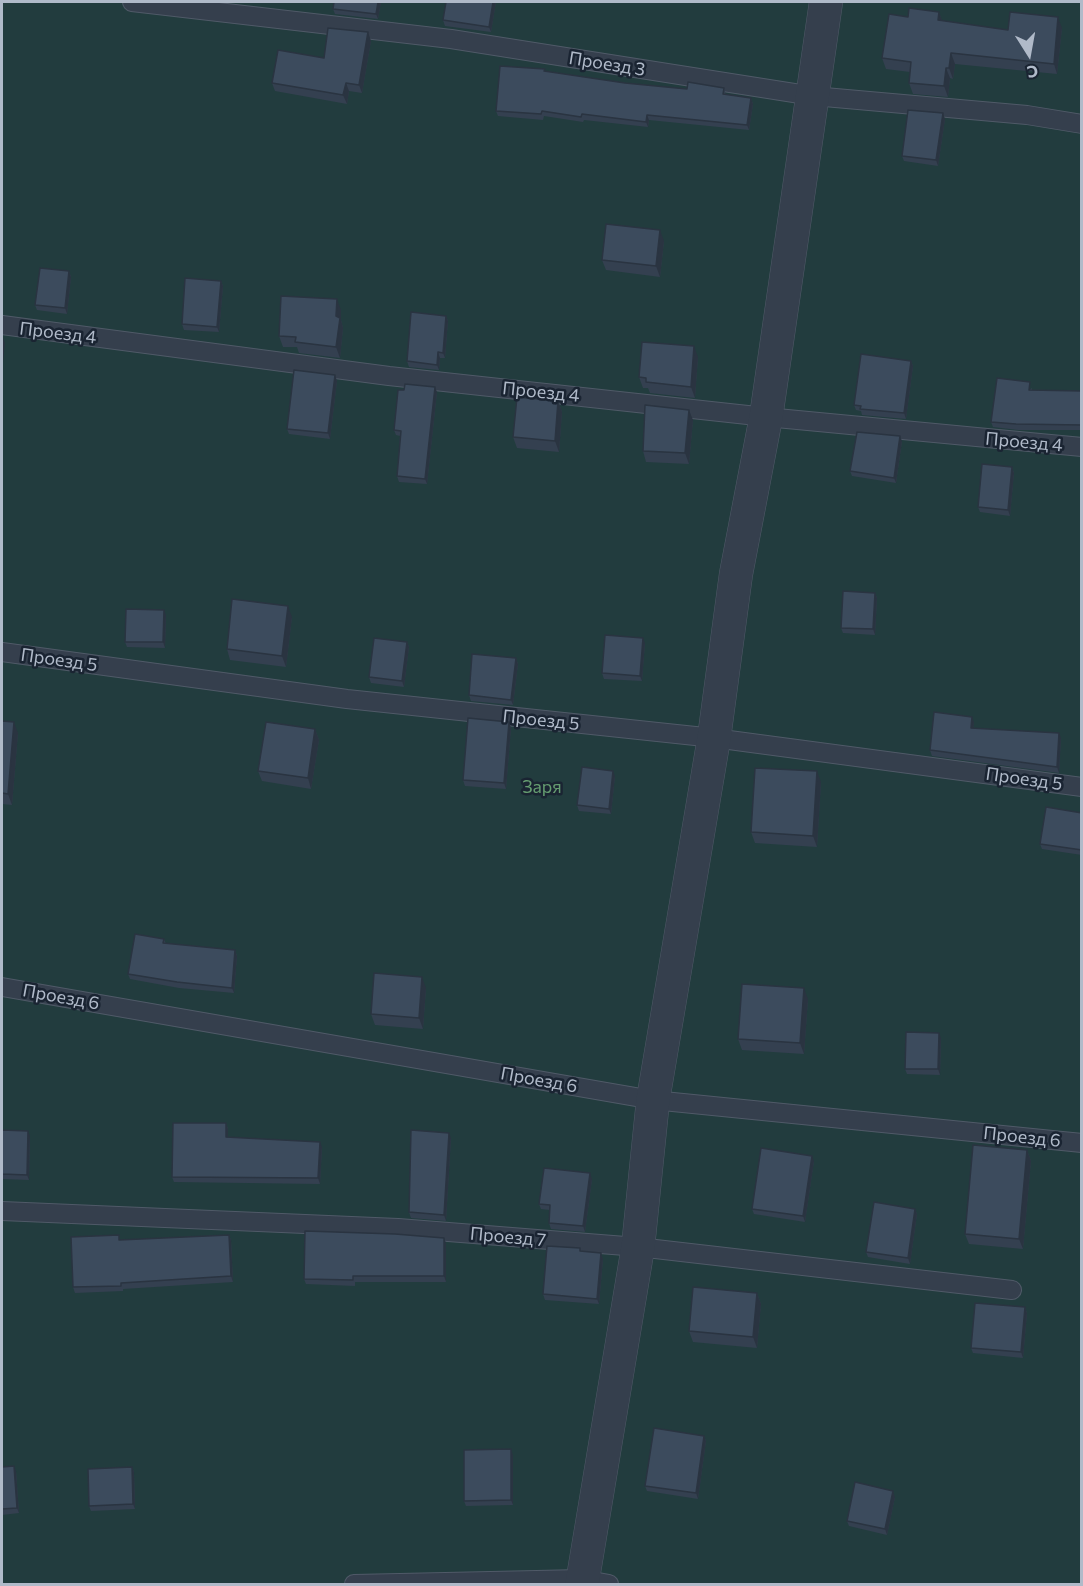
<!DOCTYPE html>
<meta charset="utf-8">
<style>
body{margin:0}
#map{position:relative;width:1083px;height:1586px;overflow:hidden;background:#202d3d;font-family:Commissioner,sans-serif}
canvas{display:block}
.frame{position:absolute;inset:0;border:3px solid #b0bac9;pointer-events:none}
.north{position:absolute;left:999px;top:24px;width:60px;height:60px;-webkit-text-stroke:4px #1a2432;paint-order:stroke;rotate:169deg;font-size:16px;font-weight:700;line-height:24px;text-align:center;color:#b0bac9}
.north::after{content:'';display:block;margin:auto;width:21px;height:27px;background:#b0bac9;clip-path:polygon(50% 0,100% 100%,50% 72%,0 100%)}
</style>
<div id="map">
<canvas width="1083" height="1586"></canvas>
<div class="frame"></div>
<div class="north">С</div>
</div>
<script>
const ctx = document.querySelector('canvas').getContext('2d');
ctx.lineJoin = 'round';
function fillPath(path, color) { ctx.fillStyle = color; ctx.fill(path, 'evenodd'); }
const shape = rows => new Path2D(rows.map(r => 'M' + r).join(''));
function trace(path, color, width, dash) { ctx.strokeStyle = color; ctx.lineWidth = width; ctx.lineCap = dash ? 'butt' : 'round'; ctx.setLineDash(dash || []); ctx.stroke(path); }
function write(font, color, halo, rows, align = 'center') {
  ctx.font = font + ' Commissioner,sans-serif'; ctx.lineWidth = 5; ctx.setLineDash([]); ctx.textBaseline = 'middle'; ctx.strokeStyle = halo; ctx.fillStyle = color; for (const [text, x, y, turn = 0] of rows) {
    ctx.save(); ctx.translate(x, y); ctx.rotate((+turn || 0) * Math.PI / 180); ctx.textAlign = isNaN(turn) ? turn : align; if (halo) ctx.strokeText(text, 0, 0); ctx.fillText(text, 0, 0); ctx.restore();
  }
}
const green = shape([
 [2,2,1081,2,1081,1584,2,1584]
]);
const service = shape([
 [132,2,451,39,813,96,1027,115,1082,124],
 [2,325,389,376,766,417,1082,447],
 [2,652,347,699,714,738,1082,787],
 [2,987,653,1100,1082,1143],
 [2,1211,398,1228,638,1247,1012,1290],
 [354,1584,582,1579,609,1584]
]);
const minor = shape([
 [582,1584,638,1247,653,1100,714,738,736,574,766,417,826,2]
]);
const wall = shape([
 [334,2,381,2,378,19,335,14,333,9],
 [446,2,496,2,491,32,445,26,443,20],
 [939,12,942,21,1008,30,1062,28,1057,74,955,64,953,79,950,78,948,97,913,94,909,83,910,72,886,69,882,58,908,17],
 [371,41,362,93,349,91,347,104,275,91,272,83,324,58],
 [545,69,545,71,625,83,687,89,724,88,726,95,751,98,753,104,749,130,649,120,648,127,584,120,583,122,544,116,543,120,498,116,496,111],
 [945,119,938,166,904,161,902,156],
 [664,241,660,277,606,270,602,260],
 [69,271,71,277,67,314,37,310,35,305],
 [221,281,223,286,219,332,184,330,182,324],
 [341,310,341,320,343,328,340,358,299,353,297,347,283,347,279,336],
 [446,316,448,321,445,358,440,358,439,370,409,367,407,361],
 [698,357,695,398,650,393,648,388,643,388,639,377],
 [911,361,913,366,906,419,862,415,861,411,856,410,854,405],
 [335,375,337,381,330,439,289,434,287,429],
 [1032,388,1032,390,1082,391,1082,430,1018,430,993,427,991,422],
 [437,392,427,484,399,482,397,476,400,436,396,435,394,430],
 [558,401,562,412,559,452,517,448,513,437],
 [693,420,689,464,646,462,643,451],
 [902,441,896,483,852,476,850,471],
 [1012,467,1014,473,1010,516,980,512,978,507],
 [875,593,877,598,875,635,843,633,841,628],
 [166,615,165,648,127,647,125,642],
 [292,617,286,667,230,660,227,649],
 [407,642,409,647,404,687,371,683,369,677],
 [645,643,642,681,604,679,602,673],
 [516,658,518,664,513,705,471,701,469,695],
 [2,721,18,733,12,805,2,804],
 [509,722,511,728,506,789,465,786,463,780],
 [974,722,973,728,1061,738,1059,773,932,756,930,750],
 [315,729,319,740,311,789,262,781,258,771],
 [615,776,611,814,579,811,577,805],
 [821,782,817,847,755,843,751,832],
 [1082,813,1082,855,1042,849,1040,844],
 [164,939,166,944,235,950,237,956,234,993,179,988,130,979,128,974],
 [426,988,423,1029,375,1025,371,1014],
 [808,999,804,1054,742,1050,738,1039],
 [941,1038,940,1075,907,1074,905,1069],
 [226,1123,228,1129,228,1137,322,1147,320,1184,174,1182,172,1177],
 [2,1130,30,1136,29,1180,2,1179],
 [451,1138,446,1221,411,1218,409,1212],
 [1027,1150,1031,1161,1023,1249,969,1244,965,1234],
 [814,1161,805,1222,754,1214,752,1209],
 [592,1179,585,1232,551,1229,549,1223,550,1210,541,1209,539,1204],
 [915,1209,917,1214,910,1264,868,1257,866,1252],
 [229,1235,231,1240,233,1282,123,1289,123,1291,75,1293,73,1287,121,1240],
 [446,1243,446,1282,355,1282,355,1286,306,1284,304,1279],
 [603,1259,599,1304,545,1300,543,1294],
 [757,1293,761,1304,757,1348,693,1342,689,1331],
 [1025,1307,1027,1313,1023,1358,973,1353,971,1348],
 [704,1436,706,1441,698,1499,647,1491,645,1486],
 [513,1455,513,1505,466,1506,464,1501],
 [2,1467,16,1471,19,1513,2,1515],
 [132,1467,134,1472,135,1509,91,1511,89,1506],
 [895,1497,887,1535,849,1526,847,1521]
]);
const shadedWall = shape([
 [378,2,381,2,378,19,376,14],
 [493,2,496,2,491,32,489,27],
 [939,12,943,23,938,20],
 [1058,17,1062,28,1057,74,1054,64],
 [368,32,371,41,362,93,359,85],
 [951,53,955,64,953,79,949,68],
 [946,68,950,78,948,97,944,86],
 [346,83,349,91,347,104,343,95],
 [751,98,753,104,749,130,747,125],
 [943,113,945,119,938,166,936,160],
 [647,115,649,120,648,127,646,122],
 [660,230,664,241,660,277,656,266],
 [69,271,71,277,67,314,65,308],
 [221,281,223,286,219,332,217,327],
 [337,299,341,310,341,320,343,328,340,358,336,347],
 [446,316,448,321,445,358,443,353],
 [3,338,5,343,2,373,2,351],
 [694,346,698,357,695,398,691,387],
 [438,352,440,358,439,370,437,365],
 [911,361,913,366,906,419,904,413],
 [335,375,337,381,330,439,328,433],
 [435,387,437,392,427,484,425,479],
 [558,401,562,412,559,452,555,441],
 [689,410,693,420,689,464,685,453],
 [900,436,902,441,896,483,894,478],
 [1012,467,1014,473,1010,516,1008,510],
 [875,593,877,598,875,635,873,629],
 [288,606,292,617,286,667,282,656],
 [164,610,166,615,165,648,163,642],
 [643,638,645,643,642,681,640,676],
 [407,642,409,647,404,687,402,681],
 [516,658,518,664,513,705,511,700],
 [972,717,974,722,973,734,971,728],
 [14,722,18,733,12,805,8,794],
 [509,722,511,728,506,789,504,783],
 [315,729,319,740,311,789,308,778],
 [1059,733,1061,738,1059,773,1057,767],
 [613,771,615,776,611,814,609,809],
 [817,771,821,782,817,847,813,836],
 [235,950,237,956,234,993,232,988],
 [422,977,426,988,423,1029,419,1018],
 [804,988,808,999,804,1054,800,1043],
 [939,1033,941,1038,940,1075,938,1069],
 [226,1123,228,1129,228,1142,226,1137],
 [28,1131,30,1136,29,1180,27,1175],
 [449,1133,451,1138,446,1221,444,1215],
 [320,1142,322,1147,320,1184,318,1178],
 [1027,1150,1031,1161,1023,1249,1019,1239],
 [812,1156,814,1161,805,1222,803,1216],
 [590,1173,592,1179,585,1232,583,1226],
 [915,1209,917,1214,910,1264,908,1258],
 [229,1235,231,1240,233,1282,231,1276],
 [444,1238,446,1243,446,1282,444,1276],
 [601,1253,603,1259,599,1304,597,1299],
 [757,1293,761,1304,757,1348,753,1337],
 [1025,1307,1027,1313,1023,1358,1021,1352],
 [704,1436,706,1441,698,1499,696,1493],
 [511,1449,513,1455,513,1505,511,1500],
 [14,1466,16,1471,19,1513,17,1508],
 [132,1467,134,1472,135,1509,133,1504],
 [893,1491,895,1497,887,1535,885,1529]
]);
const building = shape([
 [334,2,378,2,376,14,333,9,334,2],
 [446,2,493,2,489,27,443,20,446,2],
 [909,8,939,12,938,20,1008,30,1010,12,1058,17,1054,64,951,53,949,68,946,68,944,86,909,83,911,62,882,58,889,14,908,17,909,8],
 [328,28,368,32,359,85,346,83,343,95,272,83,278,50,324,58,328,28],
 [500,66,545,69,544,71,625,83,687,89,688,82,724,88,723,94,751,98,747,125,647,115,646,122,582,114,581,117,542,111,541,114,496,111,500,66],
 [908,110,943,113,936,160,902,156,908,110],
 [606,224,660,230,656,266,602,260,606,224],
 [40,268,69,271,65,308,35,305,40,268],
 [185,278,221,281,217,327,182,324,185,278],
 [281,296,337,299,336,316,340,318,336,347,295,342,296,337,279,336,281,296],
 [411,312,446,316,443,353,438,352,437,365,407,361,411,312],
 [642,342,694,346,691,387,646,382,646,378,639,377,642,342],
 [861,354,911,361,904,413,860,409,861,406,854,405,861,354],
 [294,370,335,375,328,433,287,429,294,370],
 [997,378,1030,382,1029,390,1082,391,1082,425,1016,424,991,422,997,378],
 [405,384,435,387,425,479,397,476,401,431,394,430,398,390,404,390,405,384],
 [517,397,558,401,555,441,513,437,517,397],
 [645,405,689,410,685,453,643,451,645,405],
 [857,432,900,436,894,478,850,471,857,432],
 [982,464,1012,467,1008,510,978,507,982,464],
 [843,591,875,593,873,629,841,628,843,591],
 [232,599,288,606,282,656,227,649,232,599],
 [126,609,164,610,163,642,125,642,126,609],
 [605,635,643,638,640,676,602,673,605,635],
 [374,638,407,642,402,681,369,677,374,638],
 [472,654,516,658,511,700,469,695,472,654],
 [934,712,972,717,971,728,1059,733,1057,767,930,750,934,712],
 [468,718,509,722,504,783,463,780,468,718],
 [2,721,14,722,8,794,2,793,2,721],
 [266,722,315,729,308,778,258,771,266,722],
 [582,767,613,771,609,809,577,805,582,767],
 [755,768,817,771,813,836,751,832,755,768],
 [1046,807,1082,813,1082,850,1040,844,1046,807],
 [135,934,164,939,163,943,235,950,232,988,177,982,128,974,135,934],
 [374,973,422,977,419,1018,371,1014,374,973],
 [742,984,804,988,800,1043,738,1039,742,984],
 [906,1032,939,1033,938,1069,905,1069,906,1032],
 [173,1123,226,1123,226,1137,320,1142,318,1178,172,1177,173,1123],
 [2,1130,28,1131,27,1175,2,1174,2,1130],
 [411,1130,449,1133,444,1215,409,1212,411,1130],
 [973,1145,1027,1150,1019,1239,965,1234,973,1145],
 [761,1148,812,1156,803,1216,752,1209,761,1148],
 [544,1168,590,1173,583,1226,549,1223,550,1205,539,1204,544,1168],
 [874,1202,915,1209,908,1258,866,1252,874,1202],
 [305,1231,395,1234,444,1238,444,1276,353,1276,353,1280,304,1279,305,1231],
 [119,1235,119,1240,229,1235,231,1276,121,1283,121,1286,73,1287,71,1237,119,1235],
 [547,1246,580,1248,580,1251,601,1253,597,1299,543,1294,547,1246],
 [693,1287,757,1293,753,1337,689,1331,693,1287],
 [975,1303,1025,1307,1021,1352,971,1348,975,1303],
 [654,1428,704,1436,696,1493,645,1486,654,1428],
 [511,1449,511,1500,464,1501,464,1450,511,1449],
 [14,1466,17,1508,2,1509,2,1467,14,1466],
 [132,1467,133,1504,89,1506,88,1469,132,1467],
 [855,1482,893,1491,885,1529,847,1521,855,1482]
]);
const streetNames = [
 ["Проезд 3",607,64,9],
 ["Проезд 4",58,333,7],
 ["Проезд 4",541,392,6],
 ["Проезд 4",1024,442,5],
 ["Проезд 5",59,660,8],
 ["Проезд 5",541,720,6],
 ["Проезд 5",1024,779,8],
 ["Проезд 6",61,997,10],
 ["Проезд 6",539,1080,10],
 ["Проезд 6",1022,1137,6],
 ["Проезд 7",508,1237,5]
];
const parkNames = [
 ["Заря",542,787]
];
fillPath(green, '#223c3e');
trace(service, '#505a68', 20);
trace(minor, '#505a68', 34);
trace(service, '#353f4d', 18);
trace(minor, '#353f4d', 33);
fillPath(wall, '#344050');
fillPath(shadedWall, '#2a3441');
fillPath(building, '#3c4b5d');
trace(building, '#2a3441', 1.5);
write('18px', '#b0bac9', '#1a2432', streetNames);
write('18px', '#659c70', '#1a2432', parkNames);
</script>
